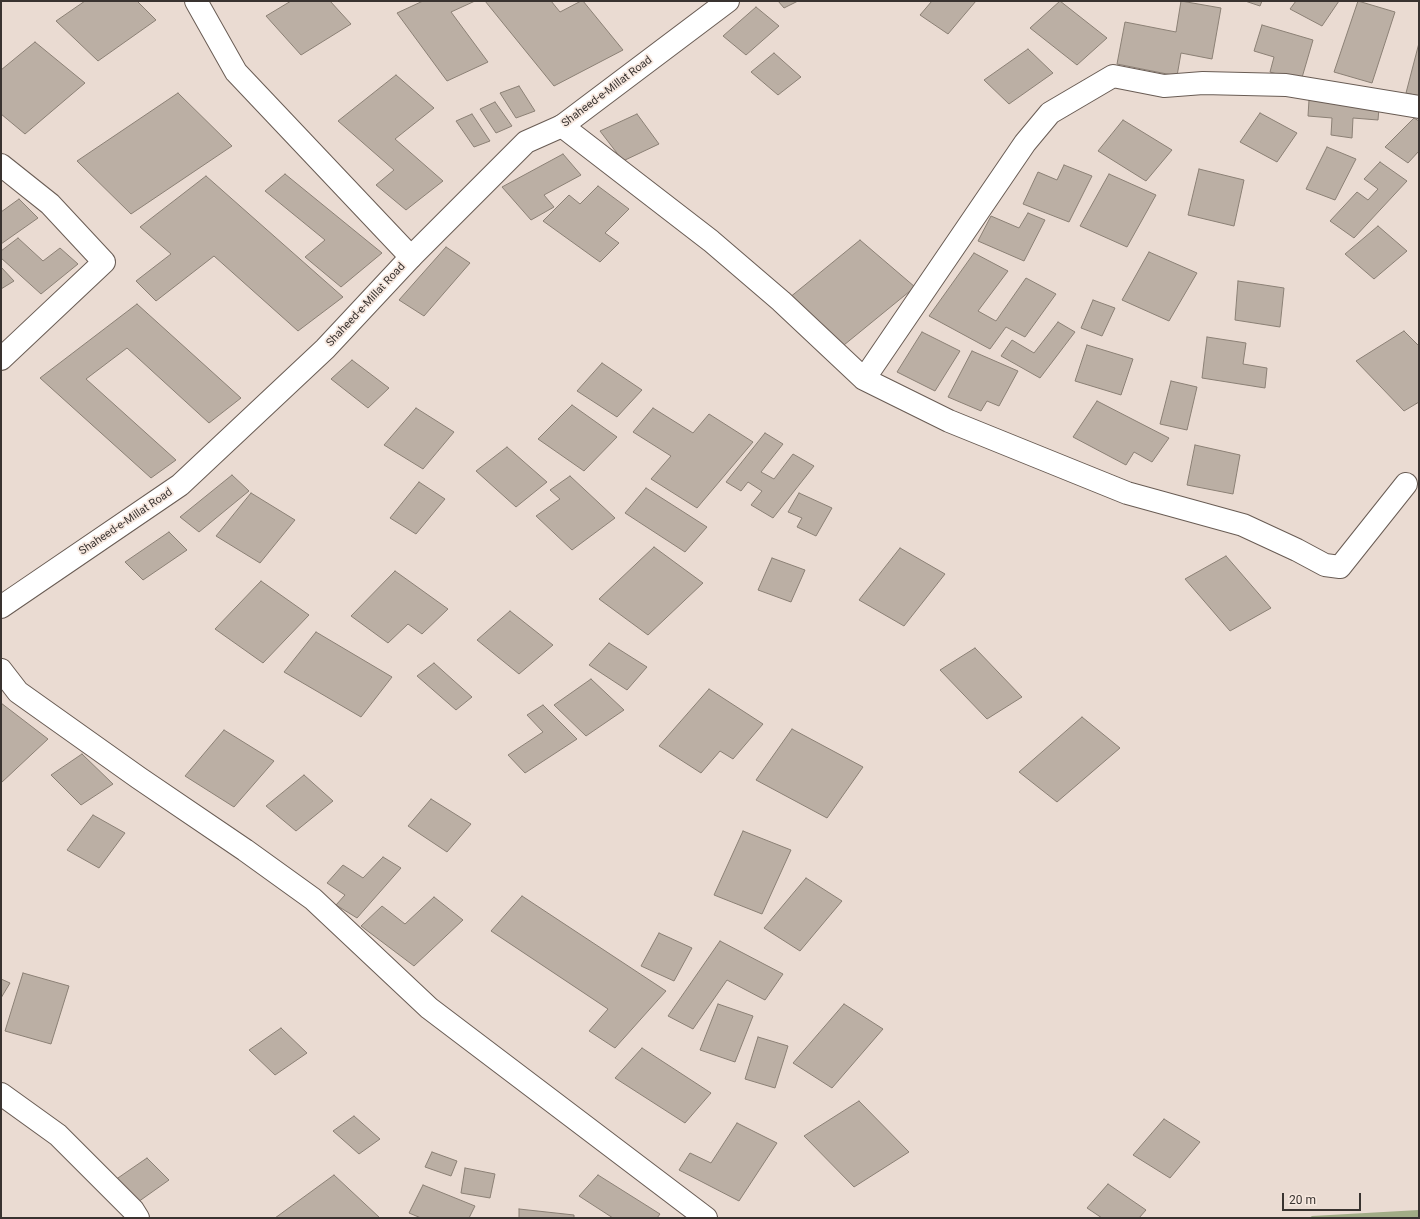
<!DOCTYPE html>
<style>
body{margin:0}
#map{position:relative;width:1420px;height:1219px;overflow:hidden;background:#eadbd2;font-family:Roboto,sans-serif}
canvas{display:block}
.frame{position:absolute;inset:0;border:2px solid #393330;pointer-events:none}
.scale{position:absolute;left:1282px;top:1193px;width:79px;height:18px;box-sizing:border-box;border:2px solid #393330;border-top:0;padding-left:5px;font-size:12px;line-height:14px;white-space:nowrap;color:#393330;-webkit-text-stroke:3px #f7e8df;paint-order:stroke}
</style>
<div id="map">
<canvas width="1420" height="1219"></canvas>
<div class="frame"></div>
<div class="scale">20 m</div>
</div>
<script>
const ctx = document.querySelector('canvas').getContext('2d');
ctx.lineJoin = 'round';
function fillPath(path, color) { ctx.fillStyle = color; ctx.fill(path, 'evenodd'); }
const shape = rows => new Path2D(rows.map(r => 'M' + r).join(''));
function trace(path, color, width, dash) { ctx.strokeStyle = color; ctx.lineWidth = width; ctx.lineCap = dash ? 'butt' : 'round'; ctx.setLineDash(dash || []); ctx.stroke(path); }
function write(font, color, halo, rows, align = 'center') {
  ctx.font = font + ' Roboto,sans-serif'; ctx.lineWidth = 3.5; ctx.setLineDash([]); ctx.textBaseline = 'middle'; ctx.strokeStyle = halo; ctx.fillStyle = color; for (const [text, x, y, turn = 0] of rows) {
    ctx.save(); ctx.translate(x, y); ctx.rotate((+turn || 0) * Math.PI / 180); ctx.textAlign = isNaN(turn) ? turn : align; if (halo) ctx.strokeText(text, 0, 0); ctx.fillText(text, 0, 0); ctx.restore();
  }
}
const forest = shape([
 [1419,1210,1419,1218,1309,1218,1312,1216]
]);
const building = shape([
 [85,1,137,1,156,20,98,61,56,21,85,1],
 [291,1,330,1,351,24,301,55,266,16,291,1],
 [423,1,475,1,451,12,488,62,447,81,397,13,423,1],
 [485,1,551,1,560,12,581,1,583,1,623,50,554,86,485,1],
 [778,1,798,1,784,8,778,1],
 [932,1,976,1,948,34,920,15,932,1],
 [1060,1,1107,38,1077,65,1030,28,1060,1],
 [1181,1,1221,8,1212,59,1181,53,1177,76,1117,64,1125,22,1176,32,1181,1],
 [1245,1,1262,1,1260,6,1245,1],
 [1296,1,1339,1,1322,26,1290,9,1296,1],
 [1358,1,1395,12,1372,83,1334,72,1358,1],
 [756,7,779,26,746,55,723,36,756,7],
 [1262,25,1313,40,1301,81,1270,72,1274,57,1254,51,1262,25],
 [35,42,85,83,25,134,1,114,1,70,35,42],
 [1419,43,1419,96,1406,93,1419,43],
 [1028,49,1053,73,1009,104,984,80,1028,49],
 [774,53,801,77,778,95,751,72,774,53],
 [396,75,434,108,395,139,443,181,406,210,376,185,394,170,338,121,396,75],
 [519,86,535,111,516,118,500,93,519,86],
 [178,93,232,146,131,214,77,161,178,93],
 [1309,100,1379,108,1378,120,1353,118,1352,138,1331,135,1332,118,1308,116,1309,100],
 [495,102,512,126,496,133,480,109,495,102],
 [1260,113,1297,133,1277,162,1240,142,1260,113],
 [472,114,490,141,474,147,456,121,472,114],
 [637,114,659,144,623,161,600,131,637,114],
 [1414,118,1419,121,1419,151,1408,163,1385,147,1414,118],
 [1123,120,1172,150,1146,181,1098,151,1123,120],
 [1327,147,1356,159,1335,200,1306,189,1327,147],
 [563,154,581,175,544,195,554,207,531,220,502,187,563,154],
 [1380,162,1407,181,1354,238,1330,221,1357,192,1368,200,1378,189,1364,179,1380,162],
 [1064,165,1092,176,1069,222,1023,204,1038,172,1057,180,1064,165],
 [1199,169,1244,180,1234,226,1188,215,1199,169],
 [285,174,382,253,341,287,305,257,325,240,265,191,285,174],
 [1109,174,1156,195,1127,247,1080,226,1109,174],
 [206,176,343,297,298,331,214,256,156,301,136,281,171,254,140,227,206,176],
 [598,186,629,209,605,233,619,243,600,262,543,221,569,195,580,204,598,186],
 [19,199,38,218,1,244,1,212,19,199],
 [1028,213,1045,220,1024,261,978,241,991,216,1019,228,1028,213],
 [1378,226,1407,251,1374,279,1345,254,1378,226],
 [18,238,43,261,60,248,78,264,41,294,1,258,1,251,18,238],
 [860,240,915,287,844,345,789,298,860,240],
 [446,247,470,263,424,316,399,300,446,247],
 [1149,252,1197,273,1169,321,1122,300,1149,252],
 [974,253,1008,271,978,311,996,321,1026,278,1056,294,1025,337,1006,327,990,349,929,316,974,253],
 [1,267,14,281,1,289,1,267],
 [1238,281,1284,288,1280,327,1235,320,1238,281],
 [1093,300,1115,308,1102,336,1081,328,1093,300],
 [137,304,241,398,209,423,127,348,86,379,176,460,151,478,40,378,137,304],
 [1058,322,1075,332,1040,378,1001,356,1012,340,1034,353,1058,322],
 [1404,331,1419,346,1419,402,1404,411,1356,361,1404,331],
 [922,332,960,351,935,391,897,372,922,332],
 [1207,337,1246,343,1243,364,1267,368,1265,388,1202,378,1207,337],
 [1087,345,1133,359,1121,395,1075,381,1087,345],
 [972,351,1018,371,999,406,987,401,981,411,948,397,972,351],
 [352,360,389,388,368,408,331,379,352,360],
 [602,363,642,390,617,417,577,391,602,363],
 [1171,381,1197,387,1187,430,1160,424,1171,381],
 [1097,401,1169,438,1152,462,1134,452,1126,465,1073,437,1097,401],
 [572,405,617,437,584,471,538,439,572,405],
 [416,408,454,432,423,469,384,445,416,408],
 [653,408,693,433,709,414,753,442,697,508,651,479,671,456,633,432,653,408],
 [765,433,783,444,761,472,774,479,793,454,814,466,773,518,751,505,762,491,748,482,741,491,726,482,765,433],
 [1195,445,1240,455,1233,494,1187,485,1195,445],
 [507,447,547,482,516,507,476,471,507,447],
 [232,475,249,491,199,532,180,517,232,475],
 [570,476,615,518,572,550,536,516,560,499,550,490,570,476],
 [419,482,445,499,416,534,390,518,419,482],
 [646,488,707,527,685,552,625,513,646,488],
 [251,493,295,520,260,563,216,536,251,493],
 [799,493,832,508,816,536,797,527,802,518,788,512,799,493],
 [169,532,187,550,143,580,125,562,169,532],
 [654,547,703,583,648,635,599,599,654,547],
 [900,548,945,574,904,626,859,600,900,548],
 [1226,556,1271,608,1230,631,1185,579,1226,556],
 [772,558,805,570,791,602,758,590,772,558],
 [395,571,448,609,422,634,408,624,388,643,351,616,395,571],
 [261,581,309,615,263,663,215,629,261,581],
 [510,611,553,645,519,674,477,640,510,611],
 [316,632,392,677,361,717,284,672,316,632],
 [609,643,647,667,627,690,589,665,609,643],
 [975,648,1022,697,987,719,940,670,975,648],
 [434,663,472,697,456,710,417,676,434,663],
 [591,679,624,710,586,736,554,705,591,679],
 [709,689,763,724,733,759,720,751,701,773,659,746,709,689],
 [1,703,48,739,1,783,1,703],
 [543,705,577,739,525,773,508,755,543,732,527,715,543,705],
 [1082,717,1120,748,1057,802,1019,772,1082,717],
 [792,729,863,767,827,818,756,780,792,729],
 [224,730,274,761,234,807,185,776,224,730],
 [82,754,113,784,81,805,51,775,82,754],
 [304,775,333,801,296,831,266,806,304,775],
 [431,799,471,824,447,852,408,826,431,799],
 [93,815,125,833,99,868,67,850,93,815],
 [743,831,791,850,762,914,714,895,743,831],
 [383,857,401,868,357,918,336,905,345,895,327,883,343,865,363,878,383,857],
 [806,878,842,901,800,951,764,928,806,878],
 [522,896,666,991,615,1048,589,1031,608,1009,491,931,522,896],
 [434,897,463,920,414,966,361,926,382,906,405,924,434,897],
 [659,933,692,948,674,981,641,966,659,933],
 [720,941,783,974,765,1000,727,980,693,1029,668,1016,720,941],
 [23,973,69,986,51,1044,5,1031,23,973],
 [1,979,10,983,1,998,1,979],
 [718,1004,753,1016,735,1062,700,1050,718,1004],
 [844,1004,883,1029,832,1088,793,1063,844,1004],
 [281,1028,307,1053,275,1075,249,1050,281,1028],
 [758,1037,788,1046,775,1088,745,1079,758,1037],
 [642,1048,711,1093,685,1123,615,1078,642,1048],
 [859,1101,909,1152,854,1187,804,1136,859,1101],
 [354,1116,380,1139,359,1154,333,1131,354,1116],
 [1164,1119,1200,1142,1170,1178,1133,1155,1164,1119],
 [737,1123,777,1143,739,1201,679,1170,690,1153,711,1163,737,1123],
 [432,1152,457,1161,451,1176,425,1167,432,1152],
 [147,1158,169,1180,138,1202,115,1180,147,1158],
 [465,1168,495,1174,490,1198,461,1193,465,1168],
 [334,1175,380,1218,275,1218,334,1175],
 [598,1175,660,1214,657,1218,613,1218,579,1196,598,1175],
 [1108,1184,1146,1210,1139,1218,1102,1218,1087,1208,1108,1184],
 [423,1185,475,1206,469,1218,421,1218,409,1213,423,1185],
 [519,1209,574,1215,574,1218,519,1218,519,1209]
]);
const minor = shape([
 [196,1,236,72,411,257],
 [562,126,711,241,781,301,864,379,949,421,1127,493,1243,525,1297,550,1325,565,1340,567,1406,484],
 [1,165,50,204,104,262,1,359],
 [864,379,1025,143,1050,113,1113,76,1164,86,1203,83,1286,85,1419,107],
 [1,670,18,692,139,778,245,850,313,899,429,1008,706,1218],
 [1,1094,58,1135,133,1210,138,1218]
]);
const major = shape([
 [1,607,180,485,325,349,411,257,526,142,562,126,728,1]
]);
const streetNames = [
 ["Shaheed-e-Millat Road",607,92,-37],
 ["Shaheed-e-Millat Road",366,305,-47],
 ["Shaheed-e-Millat Road",126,522,-34]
];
fillPath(forest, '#a1ac86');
fillPath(building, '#bbafa4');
trace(building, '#8b8075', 1);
trace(minor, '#695c54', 24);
trace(major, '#695c54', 24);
trace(minor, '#fff', 22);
trace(major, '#fff', 22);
write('11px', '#393330', '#f7e8df', streetNames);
</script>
